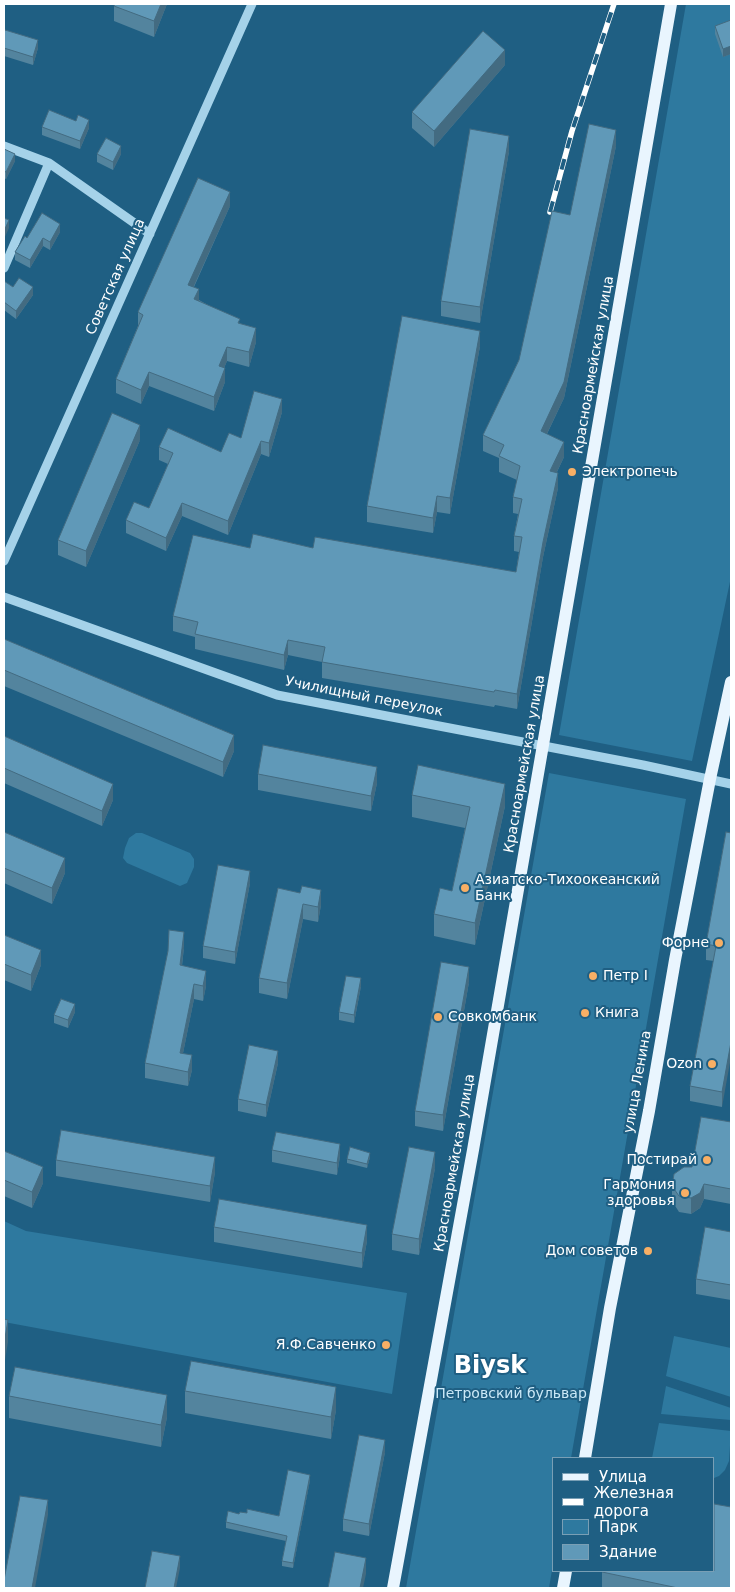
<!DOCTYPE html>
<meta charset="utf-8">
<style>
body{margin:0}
#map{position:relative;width:735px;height:1592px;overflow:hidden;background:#1f5f83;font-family:"DejaVu Sans",sans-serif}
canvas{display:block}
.frame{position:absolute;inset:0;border:5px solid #fff;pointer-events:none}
.legend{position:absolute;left:552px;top:1457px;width:162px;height:115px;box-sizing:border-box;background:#1f5f83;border:1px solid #799fb5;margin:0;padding:6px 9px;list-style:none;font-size:15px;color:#fff}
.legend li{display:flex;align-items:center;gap:10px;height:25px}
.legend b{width:25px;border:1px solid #799fb5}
</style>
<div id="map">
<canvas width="735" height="1592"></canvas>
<div class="frame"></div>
<ul class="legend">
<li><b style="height:6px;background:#e9f5fe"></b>Улица</li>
<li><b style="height:6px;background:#fff"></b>Железная дорога</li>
<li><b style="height:14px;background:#2e799f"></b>Парк</li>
<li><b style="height:14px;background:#6099b8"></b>Здание</li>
</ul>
</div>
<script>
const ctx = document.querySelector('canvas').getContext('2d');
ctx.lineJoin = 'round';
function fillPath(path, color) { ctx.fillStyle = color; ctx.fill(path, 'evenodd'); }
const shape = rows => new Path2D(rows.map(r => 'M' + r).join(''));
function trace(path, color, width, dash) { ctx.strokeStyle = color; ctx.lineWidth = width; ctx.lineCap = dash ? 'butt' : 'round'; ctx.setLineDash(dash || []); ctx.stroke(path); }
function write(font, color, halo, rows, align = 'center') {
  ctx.font = font + ' "DejaVu Sans",sans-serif'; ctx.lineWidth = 4; ctx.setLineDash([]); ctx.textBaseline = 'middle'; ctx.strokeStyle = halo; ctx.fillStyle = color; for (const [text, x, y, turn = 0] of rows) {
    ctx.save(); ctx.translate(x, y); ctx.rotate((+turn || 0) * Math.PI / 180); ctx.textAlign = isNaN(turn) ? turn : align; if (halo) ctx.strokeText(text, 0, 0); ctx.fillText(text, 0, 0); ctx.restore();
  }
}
const green = shape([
 [686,4,731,4,731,577,692,761,559,735],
 [549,773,686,799,571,1458,554,1458,554,1558,549,1588,406,1588],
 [136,833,142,833,190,853,194,859,194,867,187,883,180,886,127,863,123,858,125,848,129,838],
 [4,1221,26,1231,407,1293,392,1394,4,1322],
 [674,1336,731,1348,731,1397,666,1376],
 [666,1386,731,1408,731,1420,661,1414],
 [659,1423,731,1431,729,1461,725,1470,719,1476,714,1478,714,1458,652,1458]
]);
const minor = shape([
 [4,146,49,163,150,234],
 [4,268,49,163],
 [4,561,252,4],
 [4,597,277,695,643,765,731,784]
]);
const major = shape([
 [585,1458,610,1308,649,1111,675,960,710,779,731,682],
 [393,1588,473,1150,671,4],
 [563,1588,566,1571]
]);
const rail = shape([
 [550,212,572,131,614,4]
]);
const wall = shape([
 [115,4,167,4,154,37,114,21,114,6],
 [731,20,731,54,723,57,715,34,715,26],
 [4,32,38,48,33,65,4,56],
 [505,65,434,147,412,128,412,112],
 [42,127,89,128,80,149,42,135],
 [616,146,564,398,547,434,564,457,557,472,558,488,543,557,517,709,495,705,494,707,322,678,322,662,288,655,284,670,195,649,195,637,173,631,173,616,250,548,313,548,516,572,519,552,514,551,514,536,518,514,513,513,513,497,517,480,499,472,499,458,483,451,483,435,519,360,570,215],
 [4,149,15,161,6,179,4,178],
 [509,151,480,323,441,316,441,301],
 [97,154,121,154,113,170,97,162],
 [230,206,194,287,199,300,240,323,256,342,249,367,227,361,224,368,225,382,214,411,149,386,141,404,116,393,116,379,138,326,138,312],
 [60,232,50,250,43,246,30,268,15,260,15,252,27,238],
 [4,281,13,287,33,295,16,319,4,310],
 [480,346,450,514,437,512,433,533,367,522,367,506],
 [282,412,269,457,261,454,228,535,182,516,166,551,126,533,126,520,149,508,168,464,159,460,159,447,221,452,241,438],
 [140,440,86,567,58,555,58,540],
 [4,639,234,751,223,777,4,686],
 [4,736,113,800,102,826,4,783],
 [258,774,377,783,371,811,258,790],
 [412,795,505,806,475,945,434,936,434,914,452,891,465,828,412,817],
 [4,832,65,873,52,904,4,883],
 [726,832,722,1107,690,1101,690,1086,714,961,706,960,706,944],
 [250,883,235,964,203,958,203,946],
 [278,888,321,905,318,922,303,919,287,999,259,993,259,978],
 [4,935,41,965,31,991,4,980],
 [184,947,182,966,206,986,203,1001,194,999,183,1053,192,1070,188,1086,145,1078,145,1063],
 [469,982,443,1131,415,1126,415,1111],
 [361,986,354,1023,339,1020,339,1012],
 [75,1012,68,1028,54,1023,54,1015],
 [278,1063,266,1117,238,1111,238,1099],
 [731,1122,731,1204,704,1199,700,1208,691,1214,679,1212,672,1201,672,1186,692,1167],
 [272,1150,340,1156,337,1175,272,1162],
 [4,1151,43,1183,32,1208,4,1196],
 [370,1157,367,1168,347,1163,347,1159],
 [56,1160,215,1172,210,1202,56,1176],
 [435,1168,419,1255,392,1250,392,1234],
 [214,1227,367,1241,362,1268,214,1242],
 [731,1232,731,1300,696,1294,696,1279],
 [185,1391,336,1410,331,1439,185,1413],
 [9,1396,167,1417,161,1447,9,1418],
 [385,1452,369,1536,343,1531,343,1519],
 [310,1480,293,1568,282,1566,282,1561,286,1541,226,1528,226,1522,239,1514,247,1513,279,1516],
 [602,1572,731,1588,602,1588]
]);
const shadedWall = shape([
 [161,4,167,4,154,37,154,21],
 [38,40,38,48,33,65,33,57],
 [731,46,731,54,723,57,723,49],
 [505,50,505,65,434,147,434,131],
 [89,120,89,128,80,149,80,141],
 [616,130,616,146,564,398,541,446,541,431],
 [509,136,509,151,480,323,480,307],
 [121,146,121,154,113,170,113,162],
 [15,154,15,161,6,179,6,172],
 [230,192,230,206,188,299,188,285],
 [9,220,9,228,4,239,4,231],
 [60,224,60,232,50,250,50,242],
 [43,238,43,246,30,268,30,260],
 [33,287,33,295,16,319,16,311],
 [199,289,199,303,194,299],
 [256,328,256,342,249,367,249,352],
 [480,331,480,346,450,514,450,498],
 [227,347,227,361,219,380,219,366],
 [225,368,225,382,214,411,214,397],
 [149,372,149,386,141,404,141,390],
 [282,399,282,412,269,457,269,443],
 [140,425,140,440,86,567,86,551],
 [261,441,261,454,228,535,228,521],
 [564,442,564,457,550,486,550,471],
 [558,473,558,488,543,557,517,709,517,694,543,542],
 [437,496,437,512,433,533,433,518],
 [182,503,182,516,166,551,166,538],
 [288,640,288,655,284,670,284,655],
 [234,735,234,751,223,777,223,762],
 [377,767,377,783,371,811,371,796],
 [113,784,113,800,102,826,102,811],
 [505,784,505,806,475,945,475,923],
 [65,858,65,873,52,904,52,888],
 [250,871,250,883,235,964,235,952],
 [321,890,321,905,318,922,318,907],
 [303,904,303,919,287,999,287,983],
 [184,932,184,947,180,980,180,965],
 [41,950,41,965,31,991,31,975],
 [469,967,469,982,443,1131,443,1115],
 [206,971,206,986,203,1001,203,986],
 [361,978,361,986,354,1023,354,1015],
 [194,984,194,999,180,1068,180,1053],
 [75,1004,75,1012,68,1028,68,1020],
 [731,1042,731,1057,722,1107,722,1092],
 [278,1051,278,1063,266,1117,266,1105],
 [192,1055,192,1070,188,1086,188,1072],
 [340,1144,340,1156,337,1175,337,1163],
 [435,1152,435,1168,419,1255,419,1239],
 [370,1153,370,1157,367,1168,367,1164],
 [215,1157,215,1172,210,1202,210,1186],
 [43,1167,43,1183,32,1208,32,1192],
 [704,1184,704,1199,700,1208,691,1214,691,1198],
 [367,1225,367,1241,362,1268,362,1253],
 [8,1320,8,1342,4,1366,4,1344],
 [336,1387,336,1410,331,1439,331,1417],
 [167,1395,167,1417,161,1447,161,1425],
 [385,1440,385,1452,369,1536,369,1524],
 [310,1475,310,1480,293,1568,293,1563],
 [48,1500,48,1515,35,1588,32,1588],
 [180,1556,180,1568,176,1588,174,1588],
 [366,1558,366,1574,363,1588,360,1588]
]);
const building = shape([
 [115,4,161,4,154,21,114,6,115,4],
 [731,20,731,46,723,49,715,26,731,20],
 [5,30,38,40,33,57,4,48,4,32,5,30],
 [483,31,505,50,434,131,412,112,483,31],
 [49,110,76,121,78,115,89,120,80,141,42,127,49,110],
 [589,124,616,130,564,382,541,431,564,442,550,471,558,473,543,542,517,694,495,690,494,692,322,662,325,647,288,640,284,655,195,634,198,622,173,616,193,535,250,548,253,534,313,548,315,537,516,572,522,537,514,536,522,499,513,497,520,466,499,456,504,445,483,435,519,360,552,211,570,215,589,124],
 [470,129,509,136,480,307,441,301,470,129],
 [106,138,121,146,113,162,97,154,106,138],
 [4,149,15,154,6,172,4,171,4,172,4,149],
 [198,178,230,192,188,285,199,289,194,299,240,319,238,323,256,328,249,352,227,347,219,366,225,368,214,397,149,372,141,390,116,379,143,315,138,312,198,178],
 [42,213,60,224,50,242,43,238,30,260,15,252,25,236,27,238,42,213],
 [4,218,9,220,4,231,4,218],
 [19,278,33,287,16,311,4,302,4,281,13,287,19,278],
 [402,316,480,331,450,498,437,496,433,518,367,506,402,316],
 [254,391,282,399,269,443,261,441,228,521,182,503,166,538,126,520,134,502,149,508,173,453,159,447,168,428,221,452,229,433,241,438,254,391],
 [112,413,140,425,86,551,58,540,112,413],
 [4,639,234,735,223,762,4,670,4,639],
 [4,736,113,784,102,811,4,768,4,736],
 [263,745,377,767,371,796,258,774,263,745],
 [418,765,505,784,475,923,434,914,440,888,452,891,470,807,412,795,418,765],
 [4,832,65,858,52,888,4,868,4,832],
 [726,832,731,833,731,1042,722,1092,690,1086,716,946,706,944,726,832],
 [218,865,250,871,235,952,203,946,218,865],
 [302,886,321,890,318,907,303,904,287,983,259,978,278,888,300,893,302,886],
 [169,930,184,932,180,965,206,971,203,986,194,984,180,1053,192,1055,188,1072,145,1063,168,951,169,930],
 [4,935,41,950,31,975,4,964,4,935],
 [441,962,469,967,443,1115,415,1111,441,962],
 [346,976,361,978,354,1015,339,1012,346,976],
 [61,999,75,1004,68,1020,54,1015,61,999],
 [249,1045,278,1051,266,1105,238,1099,249,1045],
 [701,1117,731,1122,731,1189,704,1184,700,1193,691,1198,679,1196,672,1186,674,1174,684,1167,692,1167,701,1117],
 [61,1130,215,1157,210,1186,56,1160,61,1130],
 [276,1132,340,1144,337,1163,272,1150,276,1132],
 [350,1147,370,1153,367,1164,347,1159,350,1147],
 [409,1147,435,1152,419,1239,392,1234,409,1147],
 [4,1151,43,1167,32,1192,4,1180,4,1151],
 [219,1199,367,1225,362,1253,214,1227,219,1199],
 [705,1227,731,1232,731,1285,696,1279,705,1227],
 [4,1319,8,1320,4,1344,4,1319],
 [191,1361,336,1387,331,1417,185,1391,191,1361],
 [15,1367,167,1395,161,1425,9,1396,15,1367],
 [359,1435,385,1440,369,1524,343,1519,359,1435],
 [288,1470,310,1475,293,1563,282,1561,287,1536,226,1522,228,1511,239,1514,240,1512,247,1513,247,1509,279,1516,288,1470],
 [20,1496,48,1500,32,1588,4,1588,4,1580,20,1496],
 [714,1504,731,1507,731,1588,678,1588,602,1572,602,1571,714,1571,714,1504],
 [152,1551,180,1556,174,1588,145,1588,152,1551],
 [335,1552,366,1558,360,1588,328,1588,335,1552]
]);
const markers = [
 [572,472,5,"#f8af65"],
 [465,888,5,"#f8af65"],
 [719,943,5,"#f8af65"],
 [593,976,5,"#f8af65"],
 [585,1013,5,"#f8af65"],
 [438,1017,5,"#f8af65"],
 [712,1064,5,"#f8af65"],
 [707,1160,5,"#f8af65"],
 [685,1193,5,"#f8af65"],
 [648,1251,5,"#f8af65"],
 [386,1345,5,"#f8af65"]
];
const streetNames = [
 ["Советская улица",116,277,-66],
 ["Красноармейская улица",594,365,-80],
 ["Училищный переулок",364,697,11],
 ["Красноармейская улица",525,764,-80],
 ["улица Ленина",638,1082,-80],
 ["Красноармейская улица",455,1163,-80]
];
const poiNames = [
 ["Электропечь",582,472,"left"],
 ["Азиатско-Тихоокеанский",475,880,"left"],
 ["Банк",475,896,"left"],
 ["Форне",709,943],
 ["Петр I",603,976,"left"],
 ["Книга",595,1013,"left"],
 ["Совкомбанк",448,1017,"left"],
 ["Ozon",702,1064],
 ["Постирай",697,1160],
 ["Гармония",675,1185],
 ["здоровья",675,1201],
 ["Дом советов",638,1251],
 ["Я.Ф.Савченко",376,1345]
];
const parkNames = [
 ["Петровский бульвар",511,1394]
];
const townNames = [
 ["Biysk",490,1367]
];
fillPath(green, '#2e799f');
trace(minor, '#a5d2e9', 9);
trace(major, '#e9f5fe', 12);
trace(rail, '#fff', 5.5);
trace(rail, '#1f5f83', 4, [11]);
fillPath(wall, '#53849e');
fillPath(shadedWall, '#436b81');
fillPath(building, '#6099b8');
trace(building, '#436b81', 1);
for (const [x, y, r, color] of markers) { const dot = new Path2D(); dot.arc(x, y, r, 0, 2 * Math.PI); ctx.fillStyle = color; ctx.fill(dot); trace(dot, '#1f5f83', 2); }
write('14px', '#fff', '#1f5f83', streetNames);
write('14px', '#fff', '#1f5f83', poiNames, 'right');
write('14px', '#cae8f7', '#1f5f83', parkNames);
write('bold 24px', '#fff', '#1f5f83', townNames);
</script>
